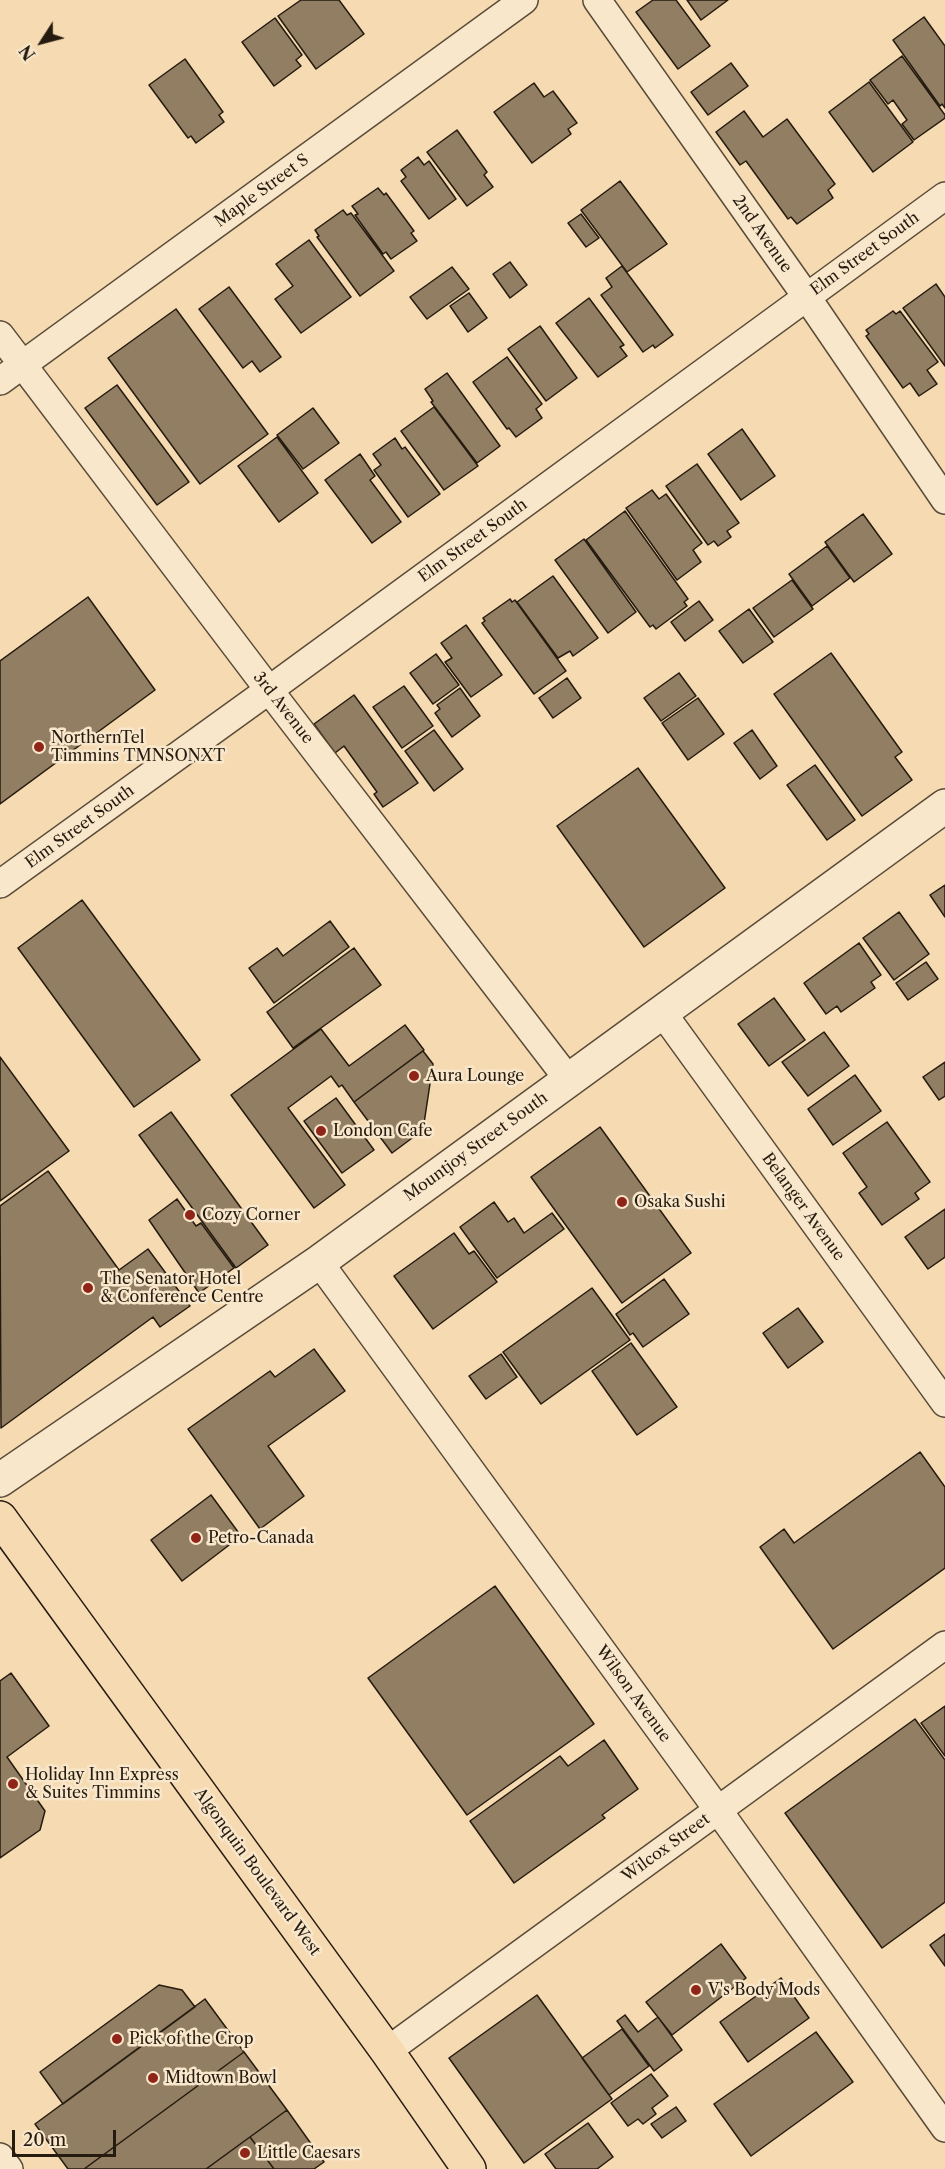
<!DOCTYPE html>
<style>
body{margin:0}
#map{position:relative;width:945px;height:2169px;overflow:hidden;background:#f6dab1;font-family:"Libre Caslon Text",serif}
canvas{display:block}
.north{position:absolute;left:12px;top:12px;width:60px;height:60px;-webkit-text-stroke:4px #f9e7cc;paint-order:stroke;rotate:234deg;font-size:16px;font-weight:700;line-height:24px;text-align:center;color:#251b0f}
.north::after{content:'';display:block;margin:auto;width:21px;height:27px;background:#251b0f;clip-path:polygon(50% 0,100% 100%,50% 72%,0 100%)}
.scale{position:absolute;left:12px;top:2130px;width:104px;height:27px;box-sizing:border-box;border:3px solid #251b0f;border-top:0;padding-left:8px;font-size:18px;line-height:21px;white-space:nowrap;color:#251b0f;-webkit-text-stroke:4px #f9e7cc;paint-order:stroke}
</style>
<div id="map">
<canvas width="945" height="2169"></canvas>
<div class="north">N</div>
<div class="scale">20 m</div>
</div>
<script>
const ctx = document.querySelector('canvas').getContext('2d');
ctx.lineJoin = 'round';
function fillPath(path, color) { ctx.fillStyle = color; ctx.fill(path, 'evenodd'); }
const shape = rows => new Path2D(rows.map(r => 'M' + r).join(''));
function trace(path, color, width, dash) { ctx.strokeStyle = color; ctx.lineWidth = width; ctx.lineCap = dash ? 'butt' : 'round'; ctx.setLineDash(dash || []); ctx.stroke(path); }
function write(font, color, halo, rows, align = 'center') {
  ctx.font = font + ' "Libre Caslon Text",serif'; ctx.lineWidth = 5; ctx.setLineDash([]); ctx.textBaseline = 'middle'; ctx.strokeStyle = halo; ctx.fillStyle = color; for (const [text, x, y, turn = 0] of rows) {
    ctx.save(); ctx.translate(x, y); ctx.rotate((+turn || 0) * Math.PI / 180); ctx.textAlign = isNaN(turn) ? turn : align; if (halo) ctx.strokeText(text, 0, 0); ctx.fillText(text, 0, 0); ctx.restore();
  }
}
const building = shape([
 [301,0,339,0,364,34,316,69,278,16,301,0],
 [653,0,676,0,710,46,678,69,636,12,653,0],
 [687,0,728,0,701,20,687,0],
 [924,17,945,46,945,108,942,104,940,106,893,40,924,17],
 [275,18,302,55,296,60,301,66,274,86,242,42,275,18],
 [902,56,945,115,945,118,914,140,902,124,907,120,893,100,888,104,870,80,902,56],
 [185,59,223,112,219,115,224,122,196,143,191,136,188,138,149,85,185,59],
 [731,63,748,86,708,115,691,92,731,63],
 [869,82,913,142,873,172,829,112,869,82],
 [534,83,544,97,553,91,577,123,568,129,571,134,532,163,494,112,534,83],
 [744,111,763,137,787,119,835,184,828,190,833,198,797,224,791,217,788,219,746,161,740,165,716,132,744,111],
 [457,130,487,172,484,175,493,187,467,206,427,152,457,130],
 [418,157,424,165,429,161,456,199,429,219,401,181,406,177,401,170,418,157],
 [620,181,667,244,627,272,581,210,620,181],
 [378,188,384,195,386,193,414,231,411,233,417,241,391,259,386,252,383,254,355,215,358,214,352,206,378,188],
 [343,210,347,215,351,213,394,271,360,296,317,237,319,236,315,230,343,210],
 [581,214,599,238,586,247,568,223,581,214],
 [309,240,351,297,301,333,275,299,293,286,276,264,309,240],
 [510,262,527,285,510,298,493,274,510,262],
 [622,266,673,335,655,348,653,345,643,352,601,295,612,287,606,278,622,266],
 [452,267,469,289,427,319,410,297,452,267],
 [936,284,945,297,945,366,903,308,936,284],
 [229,287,281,357,260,372,252,361,243,368,199,309,229,287],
 [469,293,487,318,468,332,450,306,469,293],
 [589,298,624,345,620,347,627,356,598,377,556,323,589,298],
 [176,309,268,434,200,484,108,358,176,309],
 [893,311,896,314,900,311,938,362,927,370,937,384,919,396,910,383,903,388,866,336,869,334,866,330,893,311],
 [540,326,577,378,546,401,508,349,540,326],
 [507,357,542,404,536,409,542,418,516,437,509,428,507,429,473,382,507,357],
 [447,373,500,446,477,463,431,402,433,401,425,389,447,373],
 [117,385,189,482,157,505,85,408,117,385],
 [434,407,478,466,444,490,401,431,434,407],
 [313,408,339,443,303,469,277,435,313,408],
 [742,429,775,476,741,500,708,454,742,429],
 [277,437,318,493,279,522,238,466,277,437],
 [395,438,402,449,405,447,440,494,408,517,374,470,381,465,373,454,395,438],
 [360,454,375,476,370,480,401,522,372,543,325,480,360,454],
 [697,464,739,523,727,531,731,537,718,546,714,541,708,545,666,486,697,464],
 [652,490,659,499,666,494,702,543,693,550,701,562,677,580,626,508,652,490],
 [625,511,688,599,684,602,687,606,656,629,653,625,650,627,586,540,625,511],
 [863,514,892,554,854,582,825,542,863,514],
 [584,539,636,612,608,633,555,560,584,539],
 [827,546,850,578,812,606,789,574,827,546],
 [553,576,598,638,573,656,570,651,558,658,517,602,553,576],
 [792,580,813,609,774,637,753,608,792,580],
 [88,597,155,690,0,804,0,661,88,597],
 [510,599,512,602,515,600,566,671,534,694,482,623,485,621,483,618,510,599],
 [699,601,713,620,685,641,671,622,699,601],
 [749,609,773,642,743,663,719,631,749,609],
 [466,625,502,675,471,697,445,662,452,658,441,643,466,625],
 [831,653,902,752,895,757,912,780,862,816,774,694,831,653],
 [436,654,459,685,433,704,410,673,436,654],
 [679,673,696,696,661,721,644,698,679,673],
 [567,678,581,698,553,718,539,698,567,678],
 [404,686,433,726,402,748,373,707,404,686],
 [460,688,480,716,452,737,435,713,440,709,437,705,460,688],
 [354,695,418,783,383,807,374,794,377,792,344,746,335,753,314,724,354,695],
 [698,698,724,734,688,760,662,723,698,698],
 [434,730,463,769,434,791,405,751,434,730],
 [752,730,777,766,760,779,734,743,752,730],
 [815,765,855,820,827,840,787,785,815,765],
 [638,768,725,888,644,947,557,826,638,768],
 [945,885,945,917,930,895,945,885],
 [82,900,200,1060,134,1107,18,948,82,900],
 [899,912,929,954,894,980,863,938,899,912],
 [330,921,349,947,274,1003,249,968,277,948,283,956,330,921],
 [859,943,881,975,871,982,875,988,841,1012,837,1006,826,1014,804,983,859,943],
 [354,948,381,985,293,1048,267,1012,354,948],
 [926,962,938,979,908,1000,896,983,926,962],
 [774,998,805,1040,769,1066,738,1024,774,998],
 [405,1025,424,1050,354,1102,342,1085,339,1087,331,1076,288,1108,345,1185,314,1208,231,1095,321,1029,349,1066,405,1025],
 [824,1032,849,1066,808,1096,782,1062,824,1032],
 [423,1051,433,1064,423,1130,392,1153,354,1102,423,1051],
 [0,1057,69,1151,0,1201,0,1057],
 [945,1062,945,1096,939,1100,923,1077,945,1062],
 [855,1075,881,1111,833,1145,808,1109,855,1075],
 [336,1098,374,1150,342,1173,304,1121,336,1098],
 [171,1112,268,1245,236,1268,139,1135,171,1112],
 [887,1122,930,1182,915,1193,919,1199,882,1225,859,1193,867,1187,843,1153,887,1122],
 [600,1127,691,1253,622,1303,531,1177,600,1127],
 [48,1171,119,1270,148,1249,190,1306,160,1327,153,1317,1,1428,0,1206,48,1171],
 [177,1199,196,1226,201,1223,234,1268,199,1293,149,1220,177,1199],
 [494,1202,508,1222,514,1218,524,1233,552,1213,564,1229,497,1278,460,1227,494,1202],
 [945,1209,945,1257,928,1269,905,1237,945,1209],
 [454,1233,469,1254,474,1251,497,1282,433,1329,394,1276,454,1233],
 [664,1279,689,1314,643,1347,633,1333,630,1335,616,1314,664,1279],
 [592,1288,630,1340,541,1404,503,1352,592,1288],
 [798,1308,823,1342,788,1368,763,1333,798,1308],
 [631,1343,677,1407,637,1435,592,1371,631,1343],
 [314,1349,345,1391,268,1446,304,1496,260,1529,188,1429,270,1371,275,1377,314,1349],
 [501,1354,517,1377,486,1399,469,1376,501,1354],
 [920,1452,945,1487,945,1568,833,1649,760,1547,784,1529,794,1543,920,1452],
 [211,1495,241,1536,182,1581,151,1540,211,1495],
 [495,1586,594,1724,467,1815,368,1678,495,1586],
 [11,1673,49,1726,7,1757,45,1811,40,1830,0,1858,0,1681,11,1673],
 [945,1706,945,1756,921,1723,945,1706],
 [915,1719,945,1760,945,1902,882,1948,785,1813,915,1719],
 [604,1740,638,1789,602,1815,605,1818,514,1883,470,1821,560,1756,568,1766,604,1740],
 [945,1934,945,1966,930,1945,945,1934],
 [721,1944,746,1978,672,2035,646,2002,721,1944],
 [781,1978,809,2018,748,2062,720,2022,781,1978],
 [159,1985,182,1990,195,2007,63,2104,40,2072,159,1985],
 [537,1995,612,2099,524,2163,449,2058,537,1995],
 [205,1999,244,2052,84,2169,68,2169,35,2124,205,1999],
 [625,2015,638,2032,658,2017,682,2050,654,2071,617,2021,625,2015],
 [622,2029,649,2066,609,2095,582,2058,622,2029],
 [816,2032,853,2082,751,2156,714,2104,816,2032],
 [244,2052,287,2110,206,2169,84,2169,244,2052],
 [651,2074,668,2096,652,2108,656,2114,643,2124,638,2119,628,2126,611,2103,651,2074],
 [676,2107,686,2121,662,2138,651,2124,676,2107],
 [287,2110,324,2162,314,2169,274,2169,250,2137,287,2110],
 [588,2123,613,2157,597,2169,556,2169,545,2154,588,2123],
 [250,2137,274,2169,206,2169,250,2137]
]);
const minor = shape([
 [597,0,806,296,945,500],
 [0,335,269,690,568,1079],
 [0,381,524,0],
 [0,884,269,690,945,196],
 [662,1012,945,1403],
 [319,1262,718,1810,945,2128],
 [387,2051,945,1645],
 [0,2157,9,2169]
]);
const tertiary = shape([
 [0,1480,319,1262,945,806]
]);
const primary = shape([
 [0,1518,387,2051,469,2169]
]);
const markers = [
 [39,747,6,"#8f2418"],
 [414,1076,6,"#8f2418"],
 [321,1131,6,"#8f2418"],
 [622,1202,6,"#8f2418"],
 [190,1215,6,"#8f2418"],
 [88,1288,6,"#8f2418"],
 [196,1538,6,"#8f2418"],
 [13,1784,6,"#8f2418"],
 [696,1990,6,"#8f2418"],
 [117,2039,6,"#8f2418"],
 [153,2078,6,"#8f2418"],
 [245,2153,6,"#8f2418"]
];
const streetNames = [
 ["Maple Street S",262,191,-36],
 ["2nd Avenue",762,234,55],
 ["Elm Street South",865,254,-36],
 ["Elm Street South",473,541,-36],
 ["3rd Avenue",283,708,52],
 ["Elm Street South",80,827,-36],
 ["Mountjoy Street South",476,1147,-36],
 ["Belanger Avenue",803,1207,54],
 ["Wilson Avenue",633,1694,54],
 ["Wilcox Street",666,1848,-36],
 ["Algonquin Boulevard West",257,1872,54]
];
const poiNames = [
 ["NorthernTel",51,738],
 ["Timmins TMNSONXT",51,756],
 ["Aura Lounge",426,1076],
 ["London Cafe",333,1131],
 ["Osaka Sushi",634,1202],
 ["Cozy Corner",202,1215],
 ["The Senator Hotel",100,1279],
 ["& Conference Centre",100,1297],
 ["Petro-Canada",208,1538],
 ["Holiday Inn Express",25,1775],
 ["& Suites Timmins",25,1793],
 ["V's Body Mods",708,1990],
 ["Pick of the Crop",129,2039],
 ["Midtown Bowl",165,2078],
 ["Little Caesars",257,2153]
];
fillPath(building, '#927e63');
trace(building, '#251b0f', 1.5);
trace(minor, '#594b38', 30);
trace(tertiary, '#594b38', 36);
trace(primary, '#251b0f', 36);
trace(minor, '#f9e7cc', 27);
trace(tertiary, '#f9e7cc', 33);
trace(primary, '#f6dab1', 33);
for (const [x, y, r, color] of markers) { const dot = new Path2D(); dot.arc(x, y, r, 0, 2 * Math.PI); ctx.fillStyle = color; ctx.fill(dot); trace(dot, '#f9e7cc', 2); }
write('16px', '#251b0f', '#f9e7cc', streetNames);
write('16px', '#251b0f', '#f9e7cc', poiNames, 'left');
</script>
